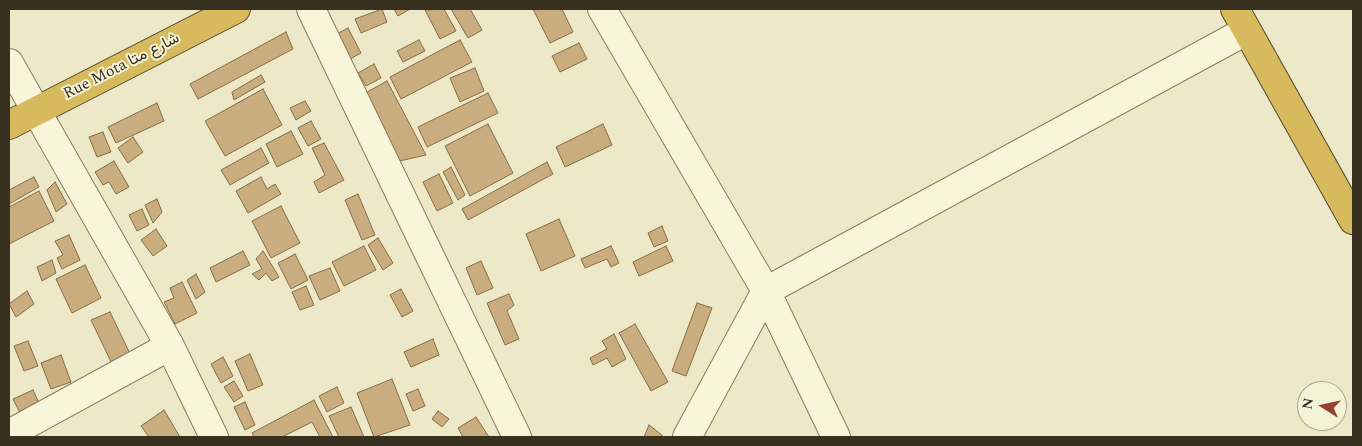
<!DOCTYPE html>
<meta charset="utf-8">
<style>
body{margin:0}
#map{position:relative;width:1362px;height:446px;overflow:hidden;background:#ede9c8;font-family:Spectral,serif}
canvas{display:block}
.frame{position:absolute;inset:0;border:10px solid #393120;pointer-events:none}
.north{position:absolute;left:1297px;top:381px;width:50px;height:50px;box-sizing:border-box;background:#f4f2d7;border:1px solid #a9a58e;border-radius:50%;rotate:280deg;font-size:14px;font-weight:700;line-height:20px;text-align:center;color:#393120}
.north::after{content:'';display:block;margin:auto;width:18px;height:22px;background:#944430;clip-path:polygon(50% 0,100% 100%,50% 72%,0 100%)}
</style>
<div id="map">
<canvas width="1362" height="446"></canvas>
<div class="frame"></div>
<div class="north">N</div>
</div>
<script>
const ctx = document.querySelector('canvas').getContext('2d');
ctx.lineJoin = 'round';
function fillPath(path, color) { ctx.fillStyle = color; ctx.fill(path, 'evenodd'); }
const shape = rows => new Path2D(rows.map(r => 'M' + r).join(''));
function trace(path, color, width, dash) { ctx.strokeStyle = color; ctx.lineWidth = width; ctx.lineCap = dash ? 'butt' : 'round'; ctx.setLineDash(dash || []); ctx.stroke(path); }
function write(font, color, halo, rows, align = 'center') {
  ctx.font = font + ' Spectral,Vazirmatn,serif'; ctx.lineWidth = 4; ctx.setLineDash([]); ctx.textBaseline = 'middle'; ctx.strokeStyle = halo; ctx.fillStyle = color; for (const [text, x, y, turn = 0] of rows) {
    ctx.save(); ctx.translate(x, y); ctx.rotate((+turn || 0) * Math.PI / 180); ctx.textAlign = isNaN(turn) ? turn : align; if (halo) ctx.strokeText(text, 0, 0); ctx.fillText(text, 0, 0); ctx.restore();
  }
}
const building = shape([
 [382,9,387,22,361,33,355,19,382,9],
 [394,9,410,9,398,16,394,9],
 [444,9,456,31,440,39,425,10,444,9],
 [451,9,470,9,482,30,468,38,451,9],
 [533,9,562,9,573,32,550,43,533,9],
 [348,28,361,53,350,59,337,34,348,28],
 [286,32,293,49,198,99,190,84,286,32],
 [419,40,425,51,403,62,397,51,419,40],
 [460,40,472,62,401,99,390,77,460,40],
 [579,43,587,59,560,72,552,56,579,43],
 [374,64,381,78,366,86,358,73,374,64],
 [475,68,484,91,460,102,450,78,475,68],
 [261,75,265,82,234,100,232,92,261,75],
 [387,81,426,155,395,162,360,96,387,81],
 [263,89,282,125,225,156,205,121,263,89],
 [488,93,498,113,427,147,418,127,488,93],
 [305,101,311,111,296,120,290,108,305,101],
 [157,103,164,121,116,143,108,127,157,103],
 [311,121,321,139,308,146,298,128,311,121],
 [488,124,513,173,470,196,445,146,488,124],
 [603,124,612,145,565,167,556,147,603,124],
 [291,131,303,154,277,167,266,144,291,131],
 [103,132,111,152,97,157,89,137,103,132],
 [133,137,143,152,128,163,118,148,133,137],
 [324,143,344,180,319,193,314,182,325,175,312,148,324,143],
 [261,148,269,163,230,185,221,170,261,148],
 [114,161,129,187,116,194,109,182,103,185,95,172,114,161],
 [547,162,553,174,468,220,462,209,547,162],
 [451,167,465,195,458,200,443,172,451,167],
 [439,174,453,203,437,211,423,182,439,174],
 [34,177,39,187,9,204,9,190,34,177],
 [261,177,267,189,275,184,281,194,248,213,236,191,261,177],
 [55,182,67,204,56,212,47,190,55,182],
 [39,191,54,221,9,244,9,207,39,191],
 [358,194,375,235,362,240,345,200,358,194],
 [157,199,162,212,153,223,145,205,157,199],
 [281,206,300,243,271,258,252,221,281,206],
 [142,209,149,225,137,231,129,215,142,209],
 [559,219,575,256,541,271,526,234,559,219],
 [662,226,668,241,654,247,648,233,662,226],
 [156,229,167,246,153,256,141,240,156,229],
 [69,235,80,260,62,269,57,258,63,255,55,241,69,235],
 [378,238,393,263,383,270,368,245,378,238],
 [364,246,376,270,344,286,332,262,364,246],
 [611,246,619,263,611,267,607,259,585,268,581,259,611,246],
 [666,246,673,261,639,276,633,262,666,246],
 [243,251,250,265,216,282,210,268,243,251],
 [263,251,279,277,272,281,266,273,259,280,252,274,262,269,256,259,263,251],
 [295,254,308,280,291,289,278,263,295,254],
 [52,260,56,273,42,281,37,267,52,260],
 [481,261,493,288,477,295,466,268,481,261],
 [85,265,101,298,72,313,56,279,85,265],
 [330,268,340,291,320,300,309,276,330,268],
 [196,274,205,292,196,299,187,280,196,274],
 [182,282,197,313,175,324,164,302,174,298,170,288,182,282],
 [306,286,314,305,300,310,292,292,306,286],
 [401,289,413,311,402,317,390,295,401,289],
 [27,291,34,304,16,317,9,304,27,291],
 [509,294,514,305,507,311,519,339,505,345,487,303,509,294],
 [697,303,712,308,686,376,672,371,697,303],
 [110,312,132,358,113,366,91,320,110,312],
 [635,324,668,382,651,391,619,333,635,324],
 [614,334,626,359,612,367,607,358,593,365,590,358,607,349,602,341,614,334],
 [433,339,439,355,411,367,404,352,433,339],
 [28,341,38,366,24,371,14,346,28,341],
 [250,354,263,385,248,391,235,361,250,354],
 [61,355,71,382,51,389,41,363,61,355],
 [223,357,233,376,221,383,211,364,223,357],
 [392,379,410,425,374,437,357,393,392,379],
 [234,381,243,396,234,402,224,387,234,381],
 [337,387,344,403,327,412,319,396,337,387],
 [418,389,425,406,413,411,406,394,418,389],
 [33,390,39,403,20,413,13,399,33,390],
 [314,400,333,437,320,437,312,422,282,437,254,437,252,433,314,400],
 [245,402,255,425,245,430,234,407,245,402],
 [351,407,364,437,339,437,329,416,351,407],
 [164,410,180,437,149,437,141,426,164,410],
 [438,411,449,419,442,427,432,419,438,411],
 [476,417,489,437,463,437,458,428,476,417],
 [649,425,662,435,662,437,644,437,649,425]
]);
const minor = shape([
 [311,9,517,437],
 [602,9,766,291,836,437],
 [9,63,170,346,214,437],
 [9,434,170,346],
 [687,437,766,291,1246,31]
]);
const highway = shape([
 [1235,9,1353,220],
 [9,125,236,9]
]);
const streetNames = [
 ["Rue Mota شارع متا",122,67,-27]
];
fillPath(building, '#c9ad7f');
trace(building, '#866c44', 1);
trace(minor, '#887d5e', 30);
trace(highway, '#564a31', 30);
trace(minor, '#f8f5db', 28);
trace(highway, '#d7ba5d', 28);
write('16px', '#393120', '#f4f2d7', streetNames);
</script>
